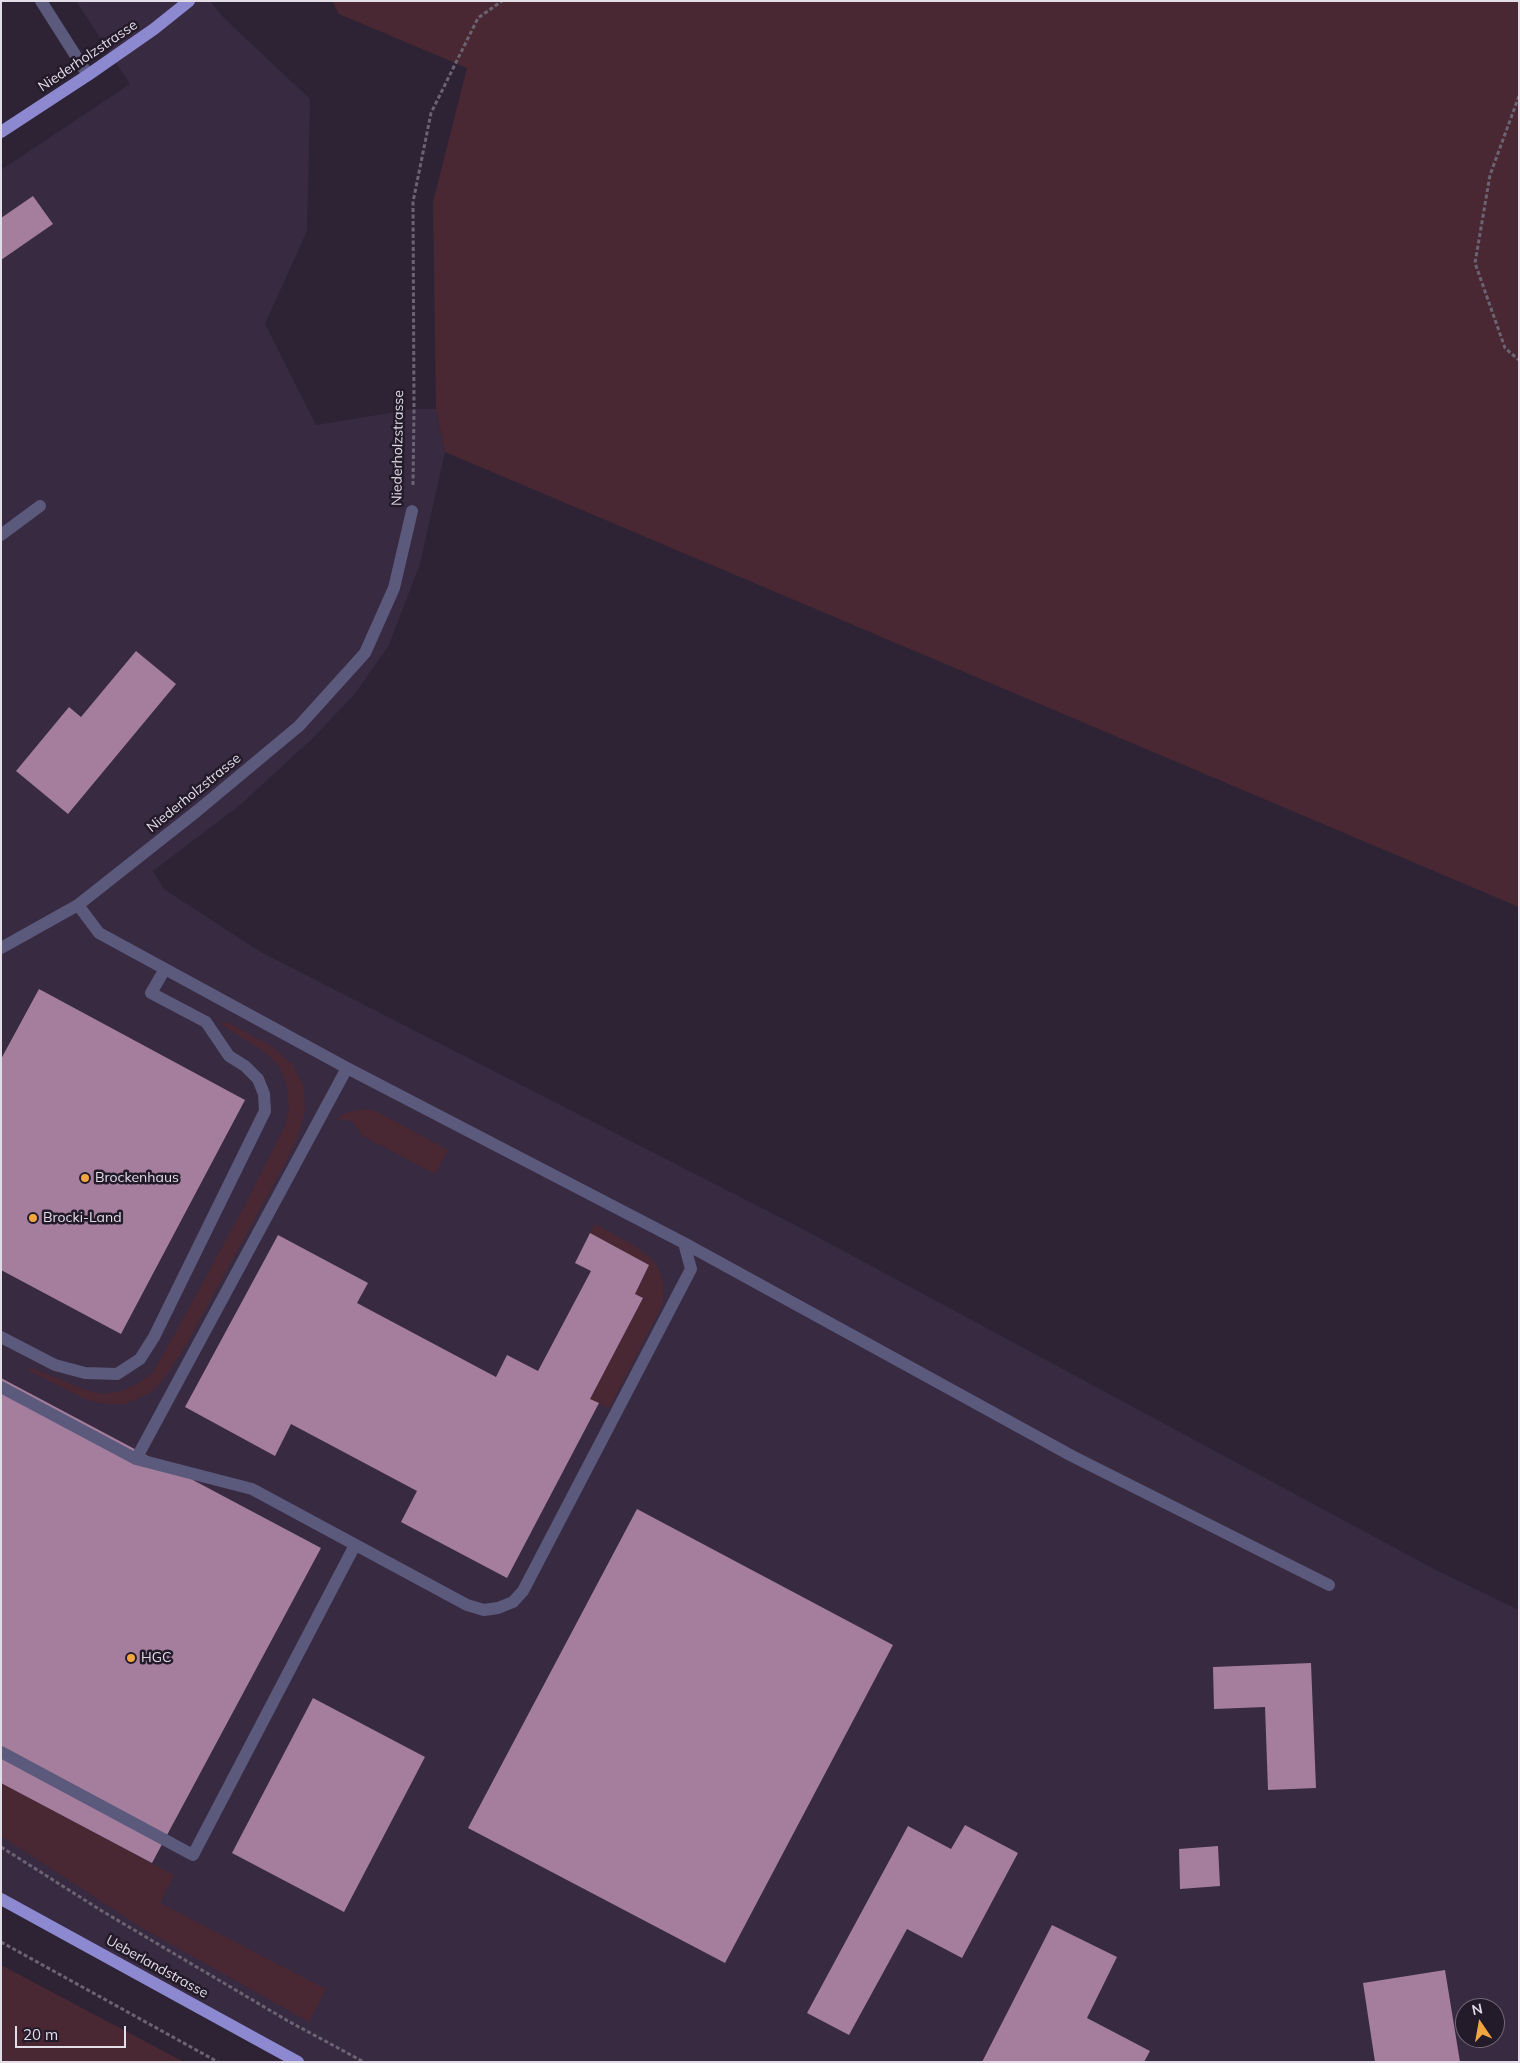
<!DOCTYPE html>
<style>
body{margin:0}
#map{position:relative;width:1520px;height:2063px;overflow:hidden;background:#2d2334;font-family:Mulish,sans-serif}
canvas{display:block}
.frame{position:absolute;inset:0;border:2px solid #e3dde8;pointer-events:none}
.north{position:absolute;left:1455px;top:1998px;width:50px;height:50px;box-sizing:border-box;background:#231a2a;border:1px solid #706876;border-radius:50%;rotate:348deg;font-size:14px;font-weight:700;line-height:20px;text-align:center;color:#e3dde8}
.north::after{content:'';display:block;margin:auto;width:18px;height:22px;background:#f1a640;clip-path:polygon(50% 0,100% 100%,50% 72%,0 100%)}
.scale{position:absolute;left:15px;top:2026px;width:111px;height:22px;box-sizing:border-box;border:2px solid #e3dde8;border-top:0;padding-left:6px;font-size:15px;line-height:18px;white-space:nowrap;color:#e3dde8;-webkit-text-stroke:4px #231a2a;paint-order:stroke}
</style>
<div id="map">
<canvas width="1520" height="2063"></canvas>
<div class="frame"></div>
<div class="north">N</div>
<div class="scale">20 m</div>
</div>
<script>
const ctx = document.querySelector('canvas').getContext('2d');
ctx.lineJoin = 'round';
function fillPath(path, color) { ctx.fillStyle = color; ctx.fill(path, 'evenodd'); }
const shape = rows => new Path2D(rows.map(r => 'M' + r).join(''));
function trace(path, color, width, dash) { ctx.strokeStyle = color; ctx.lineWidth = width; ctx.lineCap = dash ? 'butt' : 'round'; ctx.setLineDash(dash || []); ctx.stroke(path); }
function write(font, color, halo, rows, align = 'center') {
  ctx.font = font + ' Mulish,sans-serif'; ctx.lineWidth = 5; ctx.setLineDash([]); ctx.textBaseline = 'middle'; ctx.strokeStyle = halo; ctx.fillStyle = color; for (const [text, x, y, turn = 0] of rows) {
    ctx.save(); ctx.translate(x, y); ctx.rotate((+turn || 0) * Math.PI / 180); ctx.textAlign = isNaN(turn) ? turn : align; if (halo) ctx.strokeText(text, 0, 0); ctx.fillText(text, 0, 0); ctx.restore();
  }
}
const built = shape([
 [76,1,210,1,224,18,310,99,307,231,265,324,316,425,414,409,436,409,445,452,420,564,389,645,354,695,312,739,240,805,153,871,164,889,259,951,799,1227,1436,1570,1519,1610,1519,2062,307,2062,1,1898,1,170,130,84],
 [1465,2008,1495,2008,1495,2038,1465,2038]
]);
const green = shape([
 [332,1,1519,1,1519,907,445,452,436,409,433,202,467,68,339,14],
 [220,1021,229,1023,273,1047,292,1064,304,1087,305,1112,298,1136,289,1156,187,1343,164,1379,150,1393,125,1404,104,1404,85,1399,26,1369,32,1368,86,1390,103,1394,122,1391,139,1383,153,1372,173,1337,240,1214,285,1126,289,1107,287,1086,280,1068,266,1053,224,1026],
 [362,1109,376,1111,448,1150,435,1174,363,1136,352,1121,336,1119,346,1113],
 [595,1224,633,1245,651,1258,657,1266,664,1285,663,1304,609,1408,590,1399,643,1298,635,1294,649,1265,590,1233],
 [1,1783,174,1875,160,1903,326,1989,309,2022,144,1929,1,1836],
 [1,1965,184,2062,1,2062]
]);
const building = shape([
 [33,196,53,224,1,260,1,218],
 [136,651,176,684,68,814,16,771,69,707,81,717],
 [39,989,245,1100,121,1334,1,1270,1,1059],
 [590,1233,649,1265,635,1294,643,1298,590,1399,599,1403,507,1578,401,1522,417,1491,291,1424,275,1456,185,1407,278,1235,368,1283,357,1303,496,1377,507,1355,538,1371,591,1271,575,1263],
 [1,1378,321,1548,152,1863,1,1783],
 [637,1509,893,1645,725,1963,468,1828],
 [1311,1663,1316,1788,1268,1790,1265,1707,1214,1709,1213,1667],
 [313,1698,425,1757,344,1912,232,1853],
 [965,1825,1018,1853,962,1958,907,1929,849,2035,807,2013,908,1826,951,1849],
 [1218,1846,1220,1886,1180,1889,1179,1849],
 [1052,1925,1117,1957,1087,2018,1150,2051,1144,2062,982,2062],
 [1445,1970,1460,2062,1375,2062,1363,1983]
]);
const path = shape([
 [1519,96,1490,175,1475,263,1505,348,1519,360],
 [413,485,414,409,413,202,431,113,478,18,502,1],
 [1,1847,102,1911,288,2021,364,2062],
 [1,1942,218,2062]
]);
const minor = shape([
 [41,1,88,75],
 [1,535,40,506],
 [78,905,99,933,347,1068,684,1243,1072,1456,1329,1585],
 [1,948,78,905,197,811,299,726,365,653,394,588,412,511],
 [1,1337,55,1365,85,1373,117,1374,140,1359,154,1337,265,1111,264,1094,258,1079,245,1066,229,1056,206,1022,151,993,165,969],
 [1,1387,136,1459,252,1489,467,1605,484,1610,498,1608,513,1602,523,1591,691,1269,684,1243],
 [136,1459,347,1068],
 [1,1752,193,1855,355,1545]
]);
const major = shape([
 [1,132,88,75,154,29,189,1],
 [1,1899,298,2062]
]);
const markers = [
 [85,1178,5,"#f1a640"],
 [33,1218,5,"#f1a640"],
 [131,1658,5,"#f1a640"]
];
const streetNames = [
 ["Niederholzstrasse",88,56,-34],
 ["Niederholzstrasse",398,448,-89],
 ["Niederholzstrasse",194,793,-39],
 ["Ueberlandstrasse",157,1967,29]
];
const poiNames = [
 ["Brockenhaus",95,1178],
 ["Brocki-Land",43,1218],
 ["HGC",141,1658]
];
fillPath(built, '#372a41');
fillPath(green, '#492833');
fillPath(building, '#a47e9c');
trace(path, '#6c6372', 3, [4, 2.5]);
trace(minor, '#5b597c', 12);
trace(major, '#8d89d1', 12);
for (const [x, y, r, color] of markers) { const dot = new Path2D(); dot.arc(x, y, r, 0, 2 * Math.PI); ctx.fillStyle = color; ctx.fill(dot); trace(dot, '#231a2a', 2); }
write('14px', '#e3dde8', '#231a2a', streetNames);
write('14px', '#e3dde8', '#231a2a', poiNames, 'left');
</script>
